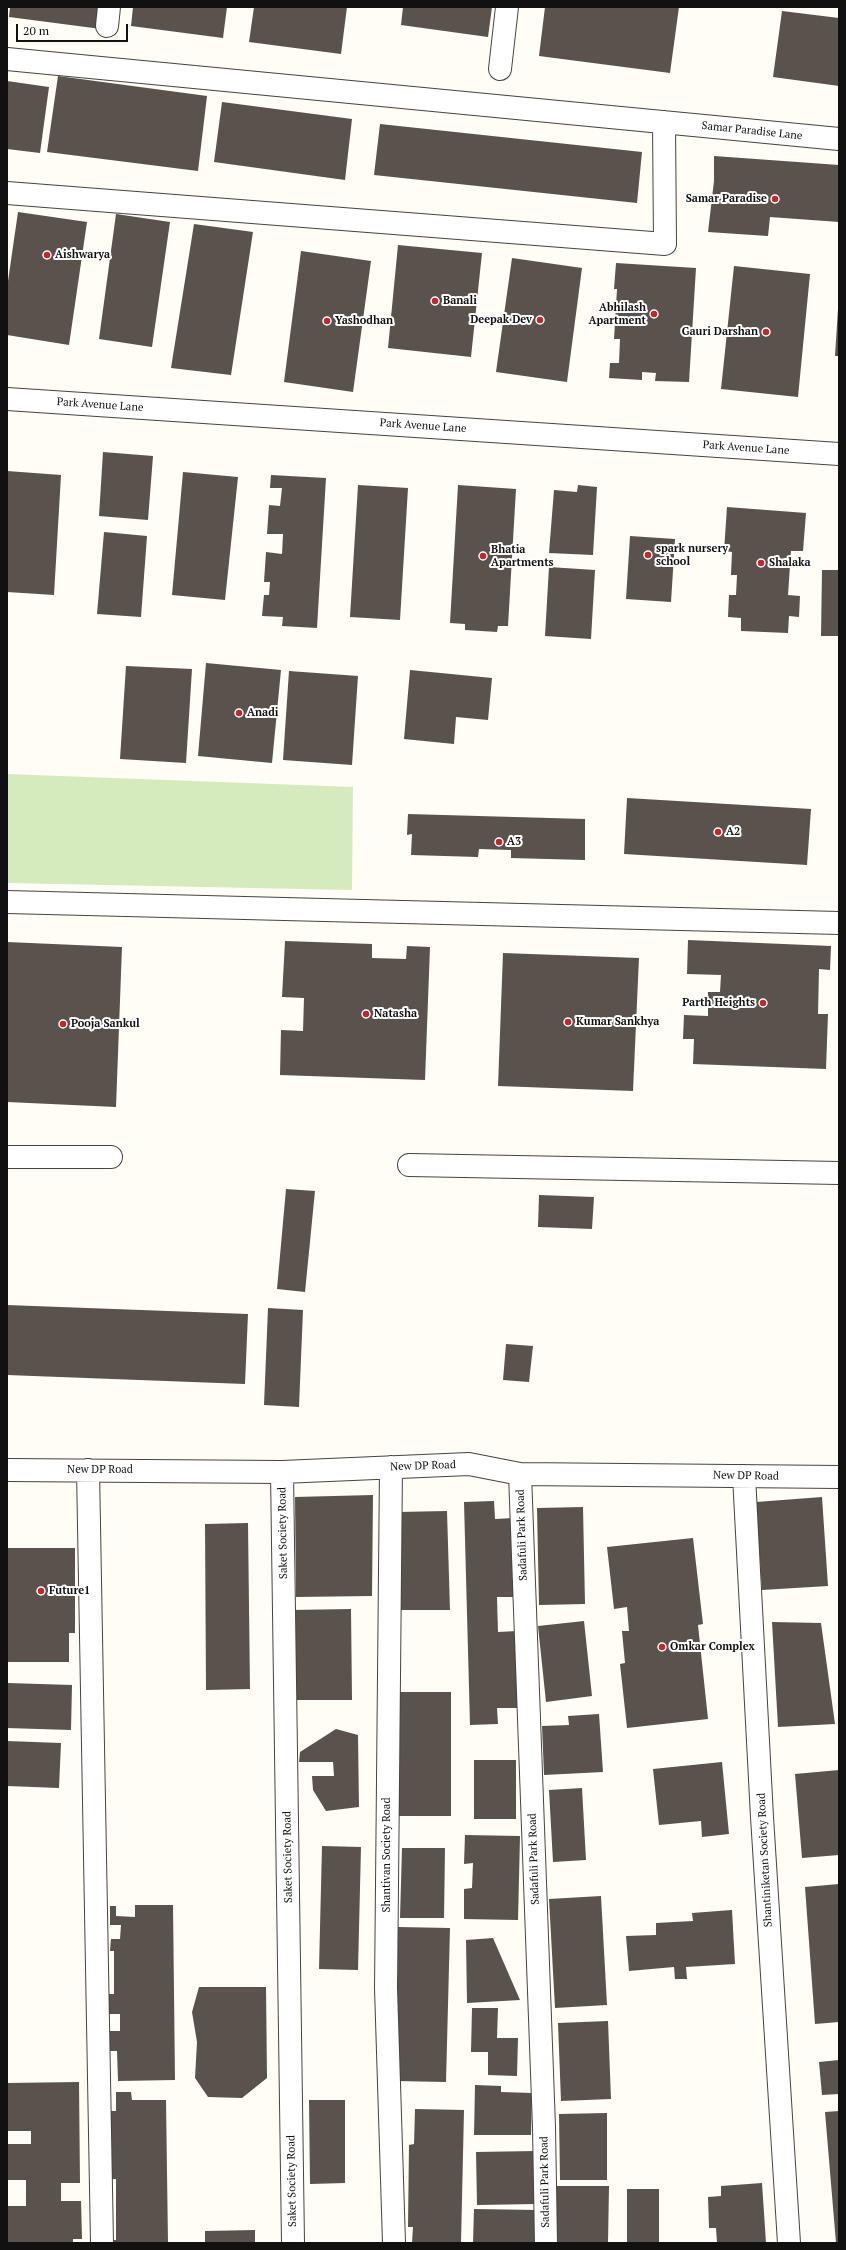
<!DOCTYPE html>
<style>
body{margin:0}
#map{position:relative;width:846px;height:2250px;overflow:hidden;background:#fffdf5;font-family:"PT Serif",serif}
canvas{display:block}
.frame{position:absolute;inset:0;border:8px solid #111;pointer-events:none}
.scale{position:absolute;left:16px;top:24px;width:112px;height:18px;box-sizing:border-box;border:2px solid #111;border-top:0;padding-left:5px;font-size:12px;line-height:14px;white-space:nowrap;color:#111;-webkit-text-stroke:3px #fff;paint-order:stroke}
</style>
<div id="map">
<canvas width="846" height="2250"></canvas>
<div class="frame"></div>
<div class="scale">20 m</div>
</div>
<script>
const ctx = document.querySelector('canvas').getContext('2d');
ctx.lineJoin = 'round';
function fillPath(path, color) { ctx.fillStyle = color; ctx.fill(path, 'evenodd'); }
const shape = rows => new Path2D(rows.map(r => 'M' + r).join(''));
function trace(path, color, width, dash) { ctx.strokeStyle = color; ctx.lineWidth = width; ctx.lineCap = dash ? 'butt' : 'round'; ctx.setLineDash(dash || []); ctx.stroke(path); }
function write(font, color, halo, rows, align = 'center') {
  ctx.font = font + ' "PT Serif",serif'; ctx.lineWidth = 4; ctx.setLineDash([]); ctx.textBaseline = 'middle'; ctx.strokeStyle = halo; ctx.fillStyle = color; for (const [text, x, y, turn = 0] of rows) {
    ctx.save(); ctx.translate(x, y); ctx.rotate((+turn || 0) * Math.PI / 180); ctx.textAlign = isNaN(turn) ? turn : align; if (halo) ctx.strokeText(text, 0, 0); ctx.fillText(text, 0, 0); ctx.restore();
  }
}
const green = shape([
 [7,774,353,787,352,890,7,883]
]);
const building = shape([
 [10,7,104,7,101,29,9,17],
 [133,7,227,7,223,38,131,26],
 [254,7,347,7,341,54,249,42],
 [403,7,492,7,488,37,401,25],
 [545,7,679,7,670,73,539,56],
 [782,11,839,18,839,86,773,77],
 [58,76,207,96,198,171,47,152],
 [7,81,49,87,40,153,7,149],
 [222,102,352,119,345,180,214,162],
 [380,124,642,152,637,203,374,175],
 [714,156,839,165,839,222,770,217,768,236,708,232,714,181],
 [18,212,87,222,69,345,7,335,7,288],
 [116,214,170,222,152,347,99,339],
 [194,224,253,232,231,375,171,368],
 [398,245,482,253,471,357,388,348],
 [301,251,371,261,353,392,284,382],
 [512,258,582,268,567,382,496,372],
 [616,263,696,268,689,382,655,381,656,373,642,372,642,380,609,378,610,363,619,363,620,339,614,339,617,289,614,289],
 [734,266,810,274,798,397,721,389],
 [838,309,839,356,835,356],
 [103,452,153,456,148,520,99,516],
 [7,471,61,475,54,595,7,592],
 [183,472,238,477,225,600,172,595],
 [271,475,326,478,317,628,282,626,283,617,262,616,264,595,269,595,270,582,264,582,266,552,282,554,283,534,267,534,269,505,280,506,282,488,270,488],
 [358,485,408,488,400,620,350,617],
 [458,485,516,489,508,626,498,626,497,632,465,630,465,624,450,623],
 [578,485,597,487,593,555,549,553,554,490,577,492],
 [727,507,806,513,803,551,791,551,788,595,800,596,799,617,789,616,788,633,741,631,741,618,728,617,729,595,736,595,737,575,731,575,732,552,724,551],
 [104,532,147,536,141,617,97,614],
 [630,536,675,539,671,602,626,599],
 [549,567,595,570,591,639,545,636],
 [822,570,839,570,839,636,821,636],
 [206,663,281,670,272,763,198,756],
 [126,666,192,669,186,763,120,759],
 [410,670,492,678,488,720,456,717,454,744,404,739],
 [289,671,358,676,352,765,283,760],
 [627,798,811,809,807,865,624,854],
 [408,814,585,819,585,860,511,858,511,850,479,849,478,857,411,855,412,834,407,835],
 [688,940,831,946,830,970,819,969,818,1014,828,1014,826,1069,693,1064,694,1039,683,1039,684,1015,708,1016,708,992,720,992,721,975,687,974],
 [285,941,372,944,372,958,406,959,407,946,430,947,425,1080,280,1075,281,1030,303,1031,304,998,282,997],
 [7,942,122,947,116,1107,7,1102],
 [503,953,639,958,633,1091,498,1086],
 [286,1189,315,1191,305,1292,277,1289],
 [539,1195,594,1197,592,1229,538,1227],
 [7,1305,248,1314,245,1384,7,1375],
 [268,1308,303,1310,299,1407,264,1405],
 [506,1344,533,1346,529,1382,503,1380],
 [373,1495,372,1596,296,1597,295,1497],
 [822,1497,828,1586,762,1590,756,1502],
 [494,1501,495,1519,514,1518,516,1597,497,1597,498,1632,517,1631,519,1708,497,1708,498,1724,470,1725,464,1502],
 [583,1507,585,1604,539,1605,537,1508],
 [447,1511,450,1610,399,1610,398,1512],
 [248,1523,250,1689,206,1690,205,1524],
 [693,1538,703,1624,698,1625,708,1719,627,1728,620,1664,625,1663,622,1631,629,1631,627,1607,614,1609,607,1547],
 [7,1548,75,1548,75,1633,69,1633,69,1662,7,1662],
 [351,1609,352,1700,293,1700,291,1610],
 [584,1621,592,1696,546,1702,538,1626],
 [772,1622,821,1623,835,1724,778,1727],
 [8,1683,72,1685,71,1730,7,1728],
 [397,1692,451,1692,451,1816,397,1816],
 [599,1714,603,1772,544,1775,542,1726,569,1725,568,1716],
 [336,1729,358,1735,359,1807,326,1811,313,1790,312,1776,334,1776,333,1762,299,1762,300,1752],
 [7,1741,61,1743,59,1788,7,1786],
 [474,1760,516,1760,516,1819,474,1819],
 [722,1762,729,1834,702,1837,701,1821,659,1825,653,1769],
 [839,1770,839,1855,802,1858,795,1774],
 [582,1788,586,1860,553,1862,549,1790],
 [465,1835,520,1836,518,1920,464,1919,464,1889,472,1888,473,1863,464,1864],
 [322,1846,361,1847,358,1970,319,1969],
 [402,1848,445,1848,444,1918,400,1918],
 [839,1884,839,2022,815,2024,805,1887],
 [601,1896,607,2005,555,2008,549,1899],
 [135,1905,173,1905,175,2080,118,2081,117,2051,109,2051,108,2031,120,2031,120,2014,108,2014,108,1994,114,1994,114,1951,110,1951,111,1939,120,1939,121,1925,110,1925,110,1906,116,1906,116,1916,135,1917],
 [732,1910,735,1964,686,1967,687,1979,675,1979,674,1967,629,1971,626,1936,656,1935,656,1923,693,1921,692,1913],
 [398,1927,450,1928,446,2082,395,2081],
 [493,1938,520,2000,467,2003,466,1940],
 [199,1987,266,1987,267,2078,242,2098,208,2097,195,2078,197,2042,192,2012],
 [472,2008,498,2008,497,2038,518,2038,517,2076,488,2075,488,2052,471,2052],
 [608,2021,611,2099,561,2101,558,2023],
 [839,2060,839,2094,822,2095,819,2062],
 [79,2082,80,2183,61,2183,61,2201,81,2201,82,2239,73,2239,73,2243,7,2243,7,2206,26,2206,26,2180,7,2180,7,2144,31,2144,31,2131,7,2131,7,2083],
 [475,2085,501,2086,501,2092,532,2093,531,2135,474,2135],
 [116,2092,131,2092,132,2100,166,2100,168,2243,108,2243,108,2240,116,2240,116,2179,101,2180,108,2111,116,2111],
 [309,2100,345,2100,345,2183,310,2184],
 [415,2109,464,2110,461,2243,412,2243,413,2227,408,2227,409,2145,414,2144],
 [839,2111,839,2243,836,2243,825,2112],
 [607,2113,607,2180,560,2180,559,2114],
 [536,2151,536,2204,477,2205,476,2152],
 [762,2183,766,2243,717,2243,716,2228,709,2228,708,2197,721,2196,721,2186],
 [552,2186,609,2186,608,2243,551,2243],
 [627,2189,659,2189,659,2243,627,2243],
 [474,2209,537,2210,536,2243,473,2243],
 [255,2230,255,2243,205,2243,205,2231]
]);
const minor = shape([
 [107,26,109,7],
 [7,59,839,139],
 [500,69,507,7],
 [7,193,665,244,664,122],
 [7,399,839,454],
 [7,902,839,923],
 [7,1157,111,1157],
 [409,1165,839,1173],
 [391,1467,386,1988,394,2243],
 [7,1470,282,1472,469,1464,520,1474,839,1477],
 [88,1470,102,2243],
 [282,1472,293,2243],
 [520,1474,544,2127,546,2243],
 [744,1476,762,1817,789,2243]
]);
const markers = [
 [775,199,4,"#c4262e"],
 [47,255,4,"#c4262e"],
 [435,301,4,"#c4262e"],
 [654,314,4,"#c4262e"],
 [540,320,4,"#c4262e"],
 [327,321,4,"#c4262e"],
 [766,332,4,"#c4262e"],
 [648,555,4,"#c4262e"],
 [483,556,4,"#c4262e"],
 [761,563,4,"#c4262e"],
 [239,713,4,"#c4262e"],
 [718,832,4,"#c4262e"],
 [499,842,4,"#c4262e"],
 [763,1003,4,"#c4262e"],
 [366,1014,4,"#c4262e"],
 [568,1022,4,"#c4262e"],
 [63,1024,4,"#c4262e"],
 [41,1591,4,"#c4262e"],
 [662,1647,4,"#c4262e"]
];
const streetNames = [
 ["Samar Paradise Lane",752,131,6],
 ["Park Avenue Lane",100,405,4],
 ["Park Avenue Lane",423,426,4],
 ["Park Avenue Lane",746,448,4],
 ["New DP Road",423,1466,-2],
 ["New DP Road",100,1470],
 ["New DP Road",746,1476,1],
 ["Saket Society Road",283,1533,-91],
 ["Sadafuli Park Road",522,1535,-92],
 ["Shantivan Society Road",387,1855,-90],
 ["Saket Society Road",288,1857,-91],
 ["Sadafuli Park Road",534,1859,-92],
 ["Shantiniketan Society Road",765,1860,-93],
 ["Saket Society Road",292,2181,-91],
 ["Sadafuli Park Road",545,2182,-91]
];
const poiNames = [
 ["Samar Paradise",767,199,"right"],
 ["Aishwarya",55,255],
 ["Banali",443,301],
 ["Abhilash",646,308,"right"],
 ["Apartment",646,321,"right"],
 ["Deepak Dev",532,320,"right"],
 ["Yashodhan",335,321],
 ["Gauri Darshan",758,332,"right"],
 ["spark nursery",656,549],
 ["school",656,562],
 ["Bhatia",491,550],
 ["Apartments",491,563],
 ["Shalaka",769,563],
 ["Anadi",247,713],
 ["A2",726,832],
 ["A3",507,842],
 ["Parth Heights",755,1003,"right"],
 ["Natasha",374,1014],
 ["Kumar Sankhya",576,1022],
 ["Pooja Sankul",71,1024],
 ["Future1",49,1591],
 ["Omkar Complex",670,1647]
];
fillPath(green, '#d5ebbd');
fillPath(building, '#5a524d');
trace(minor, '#444', 24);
trace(minor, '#fff', 22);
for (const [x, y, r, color] of markers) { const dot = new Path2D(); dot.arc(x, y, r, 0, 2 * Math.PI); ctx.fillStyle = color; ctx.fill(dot); trace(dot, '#fff', 1.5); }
write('11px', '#111', '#fff', streetNames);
write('bold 11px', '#111', '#fff', poiNames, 'left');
</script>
